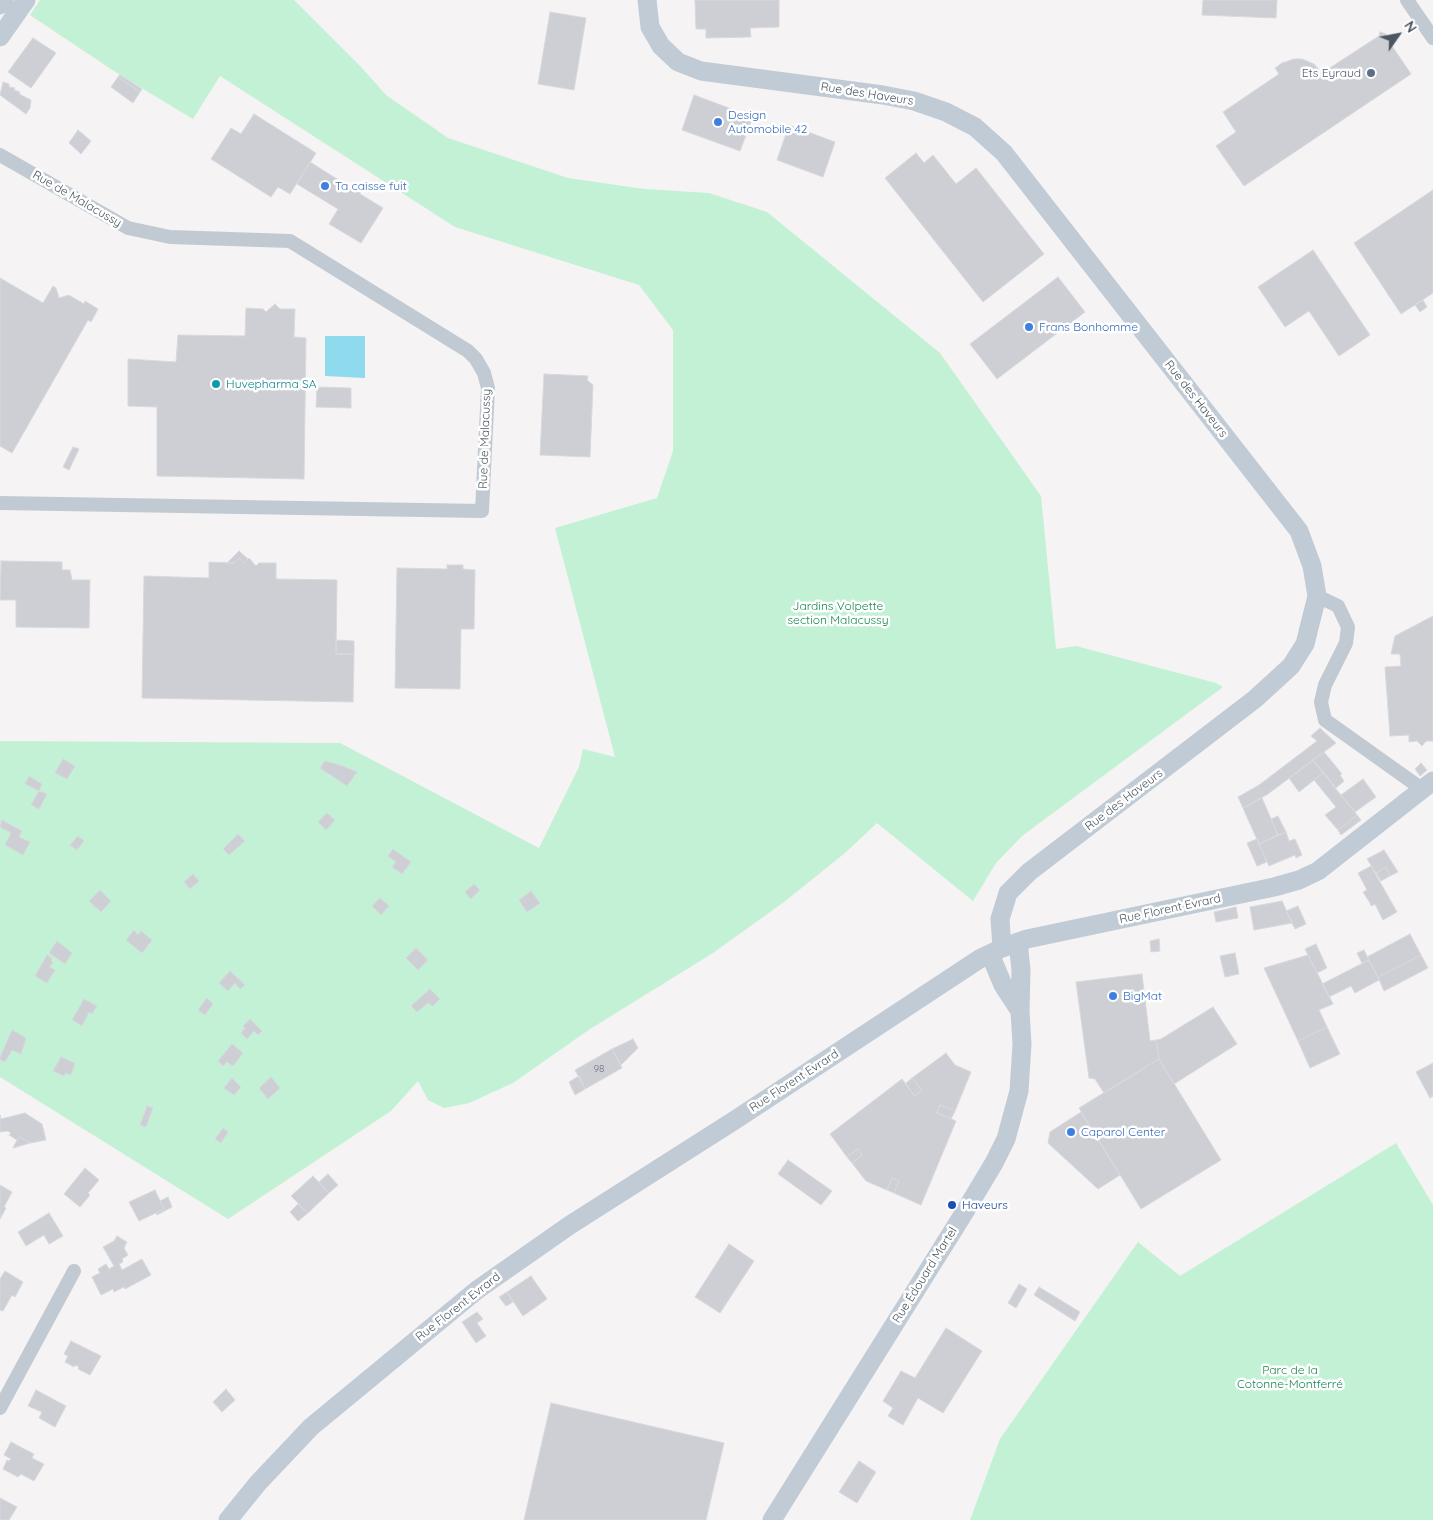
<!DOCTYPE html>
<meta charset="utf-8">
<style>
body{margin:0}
#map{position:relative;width:1433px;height:1520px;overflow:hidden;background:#f5f3f3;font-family:Quicksand,sans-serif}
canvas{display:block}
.north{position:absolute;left:1373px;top:10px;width:50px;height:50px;-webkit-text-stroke:4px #fff;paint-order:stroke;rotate:57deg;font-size:14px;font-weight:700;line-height:20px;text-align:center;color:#4a5661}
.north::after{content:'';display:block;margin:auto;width:18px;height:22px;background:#4a5661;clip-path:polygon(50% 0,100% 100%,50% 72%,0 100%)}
</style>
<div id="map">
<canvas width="1433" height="1520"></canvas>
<div class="north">N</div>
</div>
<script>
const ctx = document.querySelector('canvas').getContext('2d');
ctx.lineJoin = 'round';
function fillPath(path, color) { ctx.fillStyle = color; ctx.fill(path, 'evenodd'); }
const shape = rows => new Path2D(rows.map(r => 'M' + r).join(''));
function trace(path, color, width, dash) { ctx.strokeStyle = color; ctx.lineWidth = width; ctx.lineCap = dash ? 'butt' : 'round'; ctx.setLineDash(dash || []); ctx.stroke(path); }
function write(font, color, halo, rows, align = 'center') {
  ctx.font = font + ' Quicksand,sans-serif'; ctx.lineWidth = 5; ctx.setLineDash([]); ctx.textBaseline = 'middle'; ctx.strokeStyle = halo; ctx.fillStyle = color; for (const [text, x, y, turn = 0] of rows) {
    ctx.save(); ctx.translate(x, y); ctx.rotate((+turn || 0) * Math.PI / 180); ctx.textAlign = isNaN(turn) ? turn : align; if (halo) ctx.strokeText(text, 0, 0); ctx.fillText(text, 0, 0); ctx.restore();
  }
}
const green = shape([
 [40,0,294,0,362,68,386,95,448,138,568,178,644,189,709,193,767,212,940,353,1041,496,1056,649,1076,646,1216,683,1223,687,1022,836,996,863,973,901,877,823,845,853,784,902,713,953,590,1029,513,1083,469,1103,444,1108,428,1100,418,1081,391,1111,228,1219,0,1077,0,741,340,743,539,848,579,767,583,749,615,757,555,528,657,498,673,451,673,330,639,285,455,227,220,76,193,119,120,75,30,15],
 [1396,1143,1433,1205,1433,1520,970,1520,1000,1439,1138,1242,1180,1276]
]);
const water = shape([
 [325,336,365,336,365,378,325,376]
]);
const building = shape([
 [695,0,779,0,779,27,750,28,751,37,706,38,706,29,696,29,695,0],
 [1203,0,1277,0,1276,18,1202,15,1203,0],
 [550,12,586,18,574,90,538,84,550,12],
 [1380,32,1386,34,1386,37,1411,74,1244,186,1216,146,1236,132,1223,112,1279,74,1275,68,1282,63,1294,59,1302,59,1314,64,1322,73,1379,36,1380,32],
 [33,38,56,53,31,88,8,72,33,38],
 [120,75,142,89,140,92,118,77,120,75],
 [118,77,140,92,133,103,111,87,118,77],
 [3,82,9,84,9,87,15,88,14,90,20,92,19,94,31,100,30,108,26,114,0,95,3,82],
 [694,95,753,117,740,151,682,130,694,95],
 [254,114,316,153,290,194,278,187,271,197,211,159,231,128,241,134,254,114],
 [789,125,835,142,823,177,777,160,789,125],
 [78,130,91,141,81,154,69,143,78,130],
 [916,153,924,163,933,155,956,184,976,168,1044,254,983,302,885,178,916,153],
 [310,162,356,191,358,188,362,190,360,194,383,208,361,243,329,224,338,209,297,184,310,162],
 [1433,190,1433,293,1401,314,1354,243,1433,190],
 [1313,250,1370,335,1339,356,1309,311,1285,327,1258,287,1313,250],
 [1058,277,1085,312,997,379,970,344,1058,277],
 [0,278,43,303,53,286,56,288,59,298,69,295,84,304,85,301,98,309,91,322,88,320,12,453,0,446,0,278],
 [1423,300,1427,307,1420,312,1415,305,1423,300],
 [275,304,280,309,295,309,294,337,306,338,304,479,157,476,157,407,128,406,128,359,176,362,178,335,245,336,246,308,263,309,266,312,275,304],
 [544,374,588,376,587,380,593,385,590,457,540,455,544,374],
 [317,387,351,388,351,408,316,407,317,387],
 [73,447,79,449,69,470,63,467,73,447],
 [239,551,248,559,244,563,239,558,234,563,227,563,239,551],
 [239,558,244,563,249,558,256,566,259,563,276,563,276,579,337,580,336,654,354,654,353,702,142,698,144,576,209,578,209,562,234,563,239,558],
 [1,561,62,562,62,570,70,570,72,580,90,580,89,628,16,627,16,600,0,600,1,561],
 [447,565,463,565,463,569,475,570,474,629,461,629,460,689,395,688,397,568,447,569,447,565],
 [1433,616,1433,741,1426,741,1422,746,1417,741,1409,742,1409,735,1390,736,1385,667,1401,666,1400,654,1391,654,1395,636,1433,616],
 [336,640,354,641,354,654,336,654,336,640],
 [1320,728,1336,743,1268,794,1243,808,1238,797,1259,785,1317,741,1311,736,1320,728],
 [1324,752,1342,774,1340,775,1344,781,1336,788,1313,760,1324,752],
 [63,759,75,766,67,779,55,773,63,759],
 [1313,760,1323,773,1299,792,1289,778,1313,760],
 [325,761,340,765,357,772,347,786,320,768,325,761],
 [1421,763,1427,770,1420,776,1415,769,1421,763],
 [1323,773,1357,815,1338,830,1325,815,1336,807,1314,780,1323,773],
 [29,776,42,784,39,791,25,784,29,776],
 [1363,779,1376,797,1355,812,1341,795,1363,779],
 [39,791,47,794,39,809,31,805,39,791],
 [1262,798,1278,835,1259,844,1243,808,1262,798],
 [327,813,335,820,326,830,318,822,327,813],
 [1357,815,1361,820,1341,835,1338,830,1357,815],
 [1278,816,1286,832,1278,835,1271,819,1278,816],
 [2,820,22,831,19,837,30,842,23,855,5,845,11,833,0,827,2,820],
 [1286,832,1289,841,1295,839,1302,855,1296,858,1295,855,1269,866,1259,844,1286,832],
 [238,834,245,841,229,855,223,849,238,834],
 [78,836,84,841,77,850,70,845,78,836],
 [1257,839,1267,862,1257,866,1247,843,1257,839],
 [393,849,411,862,402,874,392,867,396,862,388,856,393,849],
 [1384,850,1398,872,1390,876,1386,867,1376,873,1367,859,1384,850],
 [1371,866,1397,912,1383,920,1375,904,1371,906,1370,903,1363,892,1367,890,1358,873,1371,866],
 [1386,867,1390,876,1381,881,1376,873,1386,867],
 [193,874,199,881,190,889,184,882,193,874],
 [474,884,480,890,471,899,465,892,474,884],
 [100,890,111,901,101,912,89,901,100,890],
 [531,891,540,903,527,912,519,900,531,891],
 [380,898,389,906,381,915,372,906,380,898],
 [1282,901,1292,923,1254,930,1250,907,1282,901],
 [1298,906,1306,924,1295,929,1286,911,1298,906],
 [1236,907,1238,918,1216,922,1214,912,1236,907],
 [134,930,138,935,141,931,152,940,142,953,126,940,134,930],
 [1410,934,1421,955,1378,977,1367,957,1410,934],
 [1159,939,1160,951,1151,952,1150,941,1159,939],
 [57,941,72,953,65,964,49,953,57,941],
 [1316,944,1327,968,1317,973,1305,949,1316,944],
 [416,948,428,960,418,970,406,958,416,948],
 [1364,950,1369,960,1362,963,1357,953,1364,950],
 [1235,953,1239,974,1225,977,1220,956,1235,953],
 [47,955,52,958,51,960,53,962,50,967,55,970,47,983,35,976,47,955],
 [1308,955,1333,1004,1319,1010,1327,1027,1298,1041,1264,968,1308,955],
 [1421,955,1428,968,1384,991,1378,977,1421,955],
 [1369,960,1379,980,1355,993,1351,986,1329,997,1322,984,1369,960],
 [230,971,245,985,240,989,235,983,228,991,219,983,230,971],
 [1142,974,1150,1041,1156,1040,1159,1059,1104,1093,1095,1079,1089,1078,1076,982,1142,974],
 [430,989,440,999,433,1006,428,1003,417,1012,411,1006,430,989],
 [207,998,213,1004,205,1015,198,1010,207,998],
 [84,999,97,1006,92,1014,89,1012,82,1026,72,1020,84,999],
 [1213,1007,1237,1044,1174,1084,1159,1059,1156,1040,1161,1039,1213,1007],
 [250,1019,262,1031,258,1035,254,1031,247,1039,241,1033,245,1028,243,1026,250,1019],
 [1327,1027,1340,1054,1310,1068,1298,1041,1327,1027],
 [12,1030,26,1038,21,1054,12,1050,5,1062,0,1060,0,1057,12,1030],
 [633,1039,638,1048,621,1065,612,1049,633,1039],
 [232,1044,243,1053,233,1066,227,1062,223,1066,218,1061,232,1044],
 [612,1049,622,1068,585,1089,575,1070,612,1049],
 [946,1053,955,1065,971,1072,955,1111,940,1105,937,1113,956,1121,921,1205,894,1193,899,1181,892,1178,887,1190,866,1181,852,1163,862,1155,858,1149,847,1157,830,1134,902,1079,915,1096,922,1090,912,1078,946,1053],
 [61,1057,75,1063,71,1075,65,1073,64,1076,53,1071,61,1057],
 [1159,1059,1221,1160,1141,1209,1079,1108,1159,1059],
 [1433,1063,1433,1096,1430,1098,1416,1072,1433,1063],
 [579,1076,585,1089,575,1095,569,1082,579,1076],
 [271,1077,280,1088,268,1099,259,1088,271,1077],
 [232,1078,241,1087,234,1095,224,1088,232,1078],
 [912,1078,922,1090,915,1096,905,1084,912,1078],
 [940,1105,955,1111,951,1119,937,1113,940,1105],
 [147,1106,153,1108,146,1127,140,1125,147,1106],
 [1081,1112,1120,1175,1098,1189,1048,1143,1050,1132,1081,1112],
 [25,1113,42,1124,46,1140,30,1143,20,1137,17,1140,9,1135,11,1133,8,1131,0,1132,0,1115,1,1119,25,1113],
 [223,1128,228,1132,221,1143,215,1139,223,1128],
 [20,1137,30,1143,13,1148,17,1140,20,1137],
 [858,1149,862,1155,852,1163,847,1157,858,1149],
 [788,1160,832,1191,821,1205,778,1174,788,1160],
 [85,1168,99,1180,88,1193,90,1195,80,1207,64,1194,85,1168],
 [328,1174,338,1185,329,1193,319,1182,328,1174],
 [313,1176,329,1193,308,1213,291,1196,313,1176],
 [892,1178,899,1181,894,1193,887,1190,892,1178],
 [0,1185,12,1192,4,1207,6,1208,0,1219,0,1185],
 [155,1190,164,1209,139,1221,129,1202,155,1190],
 [168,1197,172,1207,157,1215,156,1213,164,1209,160,1201,168,1197],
 [298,1204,308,1213,298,1221,290,1212,298,1204],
 [49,1213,63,1236,49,1244,44,1235,26,1246,18,1232,49,1213],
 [117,1236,127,1242,124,1248,128,1255,122,1259,123,1262,119,1264,122,1270,142,1259,151,1275,125,1289,124,1287,114,1292,113,1289,101,1295,92,1277,100,1273,98,1269,106,1264,109,1269,114,1266,103,1247,114,1241,117,1236],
 [729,1244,754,1261,720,1313,695,1297,729,1244],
 [5,1271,23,1282,15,1297,12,1295,3,1311,0,1310,0,1279,5,1271],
 [531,1276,547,1299,523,1316,507,1292,531,1276],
 [1019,1284,1027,1289,1016,1308,1008,1303,1019,1284],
 [1039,1287,1080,1312,1075,1321,1034,1295,1039,1287],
 [507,1292,513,1302,506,1306,499,1297,507,1292],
 [477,1312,483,1319,477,1323,486,1336,476,1343,462,1322,477,1312],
 [946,1328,982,1351,943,1413,918,1398,903,1425,888,1416,893,1408,883,1401,901,1371,915,1378,946,1328],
 [71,1341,101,1356,90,1375,78,1369,79,1367,75,1365,74,1367,65,1362,68,1356,64,1354,71,1341],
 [226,1389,235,1400,222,1412,213,1402,226,1389],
 [36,1390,66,1406,55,1427,39,1418,42,1412,28,1406,36,1390],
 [551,1403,724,1443,706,1520,524,1520,551,1403],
 [11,1442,34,1454,32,1458,44,1464,34,1481,21,1474,18,1477,3,1469,7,1460,9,1461,11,1459,4,1455,11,1442],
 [859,1461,876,1472,857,1503,839,1492,859,1461],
 [0,1498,17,1507,9,1520,0,1520,0,1498]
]);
const street = shape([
 [1407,0,1433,38],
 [0,155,128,228,170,237,290,241,468,351,476,359,484,373,488,388,482,511,0,503],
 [1317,596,1338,606,1348,627,1346,643,1325,685,1321,702,1325,720,1422,789],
 [0,1408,74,1271]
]);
const secondary = shape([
 [647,0,650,27,661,46,678,62,701,71,883,95,914,101,946,112,975,127,1004,153,1299,531,1312,566,1317,596,1305,644,1291,666,1255,699,1029,872,1008,893,1000,919,1002,948],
 [0,5,4,0],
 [0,37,26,0],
 [990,954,1003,985,1020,1011],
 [228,1520,258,1483,311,1427,477,1290,570,1225,735,1120,981,958,1002,948,1027,939,1274,887,1299,880,1318,871,1433,781],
 [772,1520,964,1213,994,1163,1006,1139,1019,1091,1022,1044,1020,1011,1021,970,1018,942]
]);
const markers = [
 [1371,73,5,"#5c6f8a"],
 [718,122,5,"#3f7fe0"],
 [325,186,5,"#3f7fe0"],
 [1029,327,5,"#3f7fe0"],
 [216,384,5,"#0f9aa8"],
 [1113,996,5,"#3f7fe0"],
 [1071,1132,5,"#3f7fe0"],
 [952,1205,5,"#1a4fb4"]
];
const numberNames = [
 ["98",599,1069]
];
const serviceNames = [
 ["Ets Eyraud",1361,73]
];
const streetNames = [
 ["Rue des Haveurs",867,94,9],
 ["Rue de Malacussy",77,199,30],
 ["Rue des Haveurs",1196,399,52],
 ["Rue de Malacussy",485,439,-88],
 ["Rue des Haveurs",1124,800,-37],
 ["Rue Florent Evrard",1170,909,-12],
 ["Rue Florent Evrard",794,1081,-33],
 ["Rue Édouard Martel",925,1275,-58],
 ["Rue Florent Evrard",458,1307,-38]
];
const shopNames = [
 ["Design",728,115],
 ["Automobile 42",728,129],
 ["Ta caisse fuit",335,186],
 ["Frans Bonhomme",1039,327],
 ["BigMat",1123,996],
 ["Caparol Center",1081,1132]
];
const cultureNames = [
 ["Huvepharma SA",226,384]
];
const parkNames = [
 ["Jardins Volpette",838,606],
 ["section Malacussy",838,620],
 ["Parc de la",1290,1370],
 ["Cotonne-Montferré",1290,1384]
];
const transitNames = [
 ["Haveurs",962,1205]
];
fillPath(green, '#c3f1d5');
fillPath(water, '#90daee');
fillPath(building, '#cdcfd5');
trace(building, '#d7d9de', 1);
trace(street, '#c1cad2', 14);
trace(secondary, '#c1cbd6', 19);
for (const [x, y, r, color] of markers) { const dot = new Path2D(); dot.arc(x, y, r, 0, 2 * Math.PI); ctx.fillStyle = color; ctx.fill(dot); trace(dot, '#fff', 2); }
write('10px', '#6b747e', null, numberNames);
write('12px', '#4e5e75', '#fff', serviceNames, 'right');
write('12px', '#4a5661', '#fff', streetNames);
write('12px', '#366cbe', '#fff', shopNames, 'left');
write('12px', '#0d838f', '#fff', cultureNames, 'left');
write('12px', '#17864f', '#fff', parkNames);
write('12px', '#164399', '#fff', transitNames, 'left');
</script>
